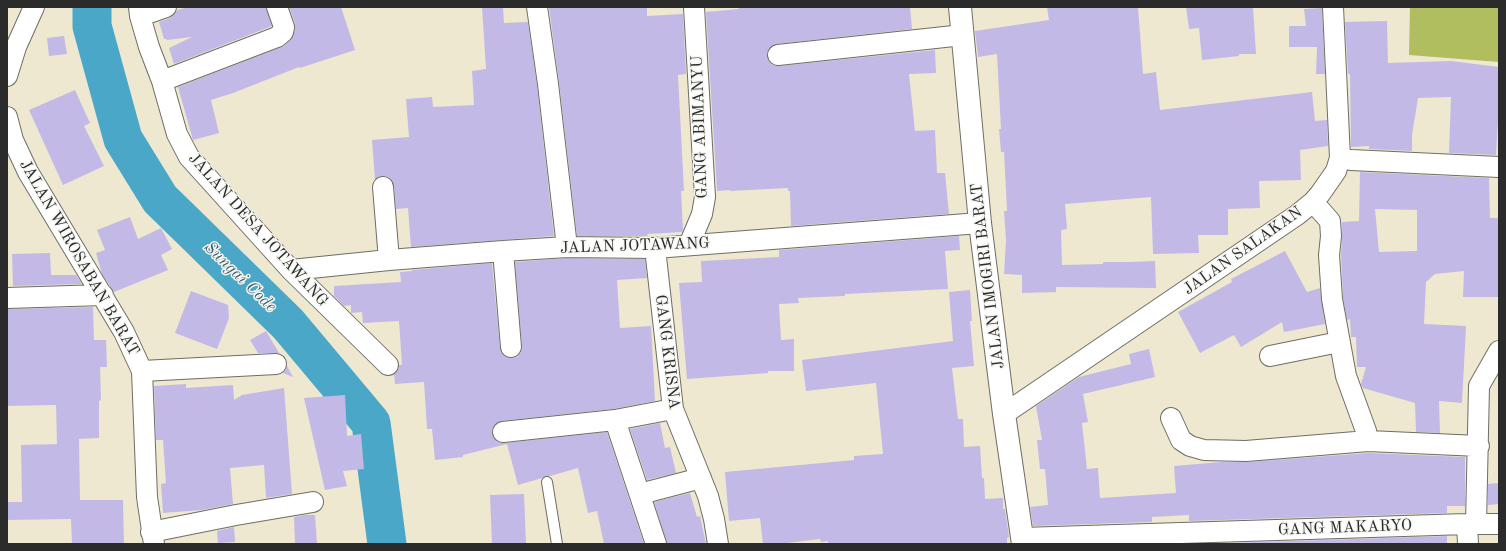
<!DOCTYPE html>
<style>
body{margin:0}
#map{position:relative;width:1506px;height:551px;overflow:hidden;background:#eee8d0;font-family:"Old Standard TT",serif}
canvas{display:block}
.frame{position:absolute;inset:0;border:8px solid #2b2b2b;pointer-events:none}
</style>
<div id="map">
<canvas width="1506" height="551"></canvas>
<div class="frame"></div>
</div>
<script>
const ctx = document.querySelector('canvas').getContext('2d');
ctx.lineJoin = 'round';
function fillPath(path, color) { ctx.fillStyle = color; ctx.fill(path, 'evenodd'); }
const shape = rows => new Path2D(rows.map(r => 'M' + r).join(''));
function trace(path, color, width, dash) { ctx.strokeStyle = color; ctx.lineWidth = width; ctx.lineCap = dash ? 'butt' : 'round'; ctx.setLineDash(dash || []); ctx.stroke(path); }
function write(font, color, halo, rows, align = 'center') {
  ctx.font = font + ' "Old Standard TT",serif'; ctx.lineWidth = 3; ctx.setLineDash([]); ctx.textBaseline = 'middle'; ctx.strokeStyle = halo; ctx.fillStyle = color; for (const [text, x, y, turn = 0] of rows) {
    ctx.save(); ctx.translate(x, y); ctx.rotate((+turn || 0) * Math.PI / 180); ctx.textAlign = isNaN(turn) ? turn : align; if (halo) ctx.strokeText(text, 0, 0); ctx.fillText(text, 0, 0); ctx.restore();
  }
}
const green = shape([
 [1410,7,1499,7,1499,62,1409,55]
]);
const river = shape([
 [92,7,92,26,123,139,160,199,288,324,371,423,387,544]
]);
const building = shape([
 [188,7,266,7,272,26,174,64,169,48,192,37,167,40,166,39,164,39,159,22,170,18,174,15,177,10],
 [289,7,341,7,355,50,300,68,299,67,233,93,211,100,219,133,193,140,178,87,284,46,291,40,295,29,295,23],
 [482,7,503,7,504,23,528,22,537,85,554,236,411,247,408,208,396,209,394,186,392,180,388,177,382,176,375,180,372,140,409,137,406,99,432,97,433,107,474,105,472,71,486,69],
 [549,7,647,7,647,16,683,14,686,74,678,75,684,191,681,191,683,230,682,232,647,234,648,236,577,236,559,82],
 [739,7,910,7,912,29,777,44,772,46,768,50,767,57,769,62,773,65,779,66,935,50,936,73,909,74,915,131,935,130,937,173,945,173,949,214,791,226,790,191,788,191,788,188,730,191,730,190,717,191,706,12,739,9],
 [1047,7,1138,7,1143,74,1156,72,1160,110,1312,92,1315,121,1327,120,1328,146,1300,150,1301,180,1259,181,1260,208,1228,209,1228,235,1198,235,1199,253,1153,254,1151,197,1065,204,1067,229,1061,230,1062,265,1103,264,1103,262,1129,262,1155,261,1156,288,1056,287,1056,292,1022,293,1022,275,1004,274,1006,240,1004,211,1007,211,1004,152,1001,152,999,129,1001,129,997,54,978,57,975,31,1049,20],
 [1186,7,1253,7,1256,54,1239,54,1239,56,1202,60,1199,28,1189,29],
 [1322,8,1325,74,1316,74,1317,47,1289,47,1289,26,1306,26,1304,9],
 [1387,21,1388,63,1451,61,1499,67,1499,104,1496,155,1449,153,1451,97,1418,98,1412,135,1412,151,1369,149,1369,146,1351,147,1350,74,1348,74,1345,22],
 [64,36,67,54,49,56,47,38],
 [75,90,90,123,84,126,104,166,63,185,29,110],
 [1360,172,1489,178,1490,218,1499,218,1499,297,1463,297,1464,271,1435,274,1426,282,1424,324,1466,326,1462,403,1439,401,1440,433,1416,432,1415,403,1363,388,1361,384,1366,367,1357,367,1356,337,1351,337,1350,319,1347,320,1343,298,1341,255,1342,237,1342,222,1359,221],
 [1375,209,1417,210,1417,251,1379,252],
 [130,217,138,239,161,228,172,249,161,255,168,270,114,292,102,274,96,253,105,250,97,230],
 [959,236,960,250,945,251,948,289,845,294,845,296,798,298,799,303,779,304,781,340,794,339,794,371,768,371,768,373,687,379,679,283,702,282,701,261,779,257,779,250],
 [1285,251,1307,292,1320,288,1325,324,1284,332,1282,322,1241,347,1234,335,1200,353,1178,312,1232,282,1231,279],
 [50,253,51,275,76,275,82,284,13,286,12,254],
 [567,258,645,259,647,278,617,280,620,328,651,326,655,401,613,409,502,421,497,423,493,427,492,434,494,438,498,442,504,443,607,432,644,544,604,544,597,511,588,513,578,468,550,476,546,476,542,478,518,485,507,444,463,455,463,457,435,460,432,429,427,429,424,382,395,384,394,374,399,368,399,365,402,365,399,321,363,323,362,312,351,313,351,305,344,306,334,296,334,286,401,282,400,272,412,271,412,270,492,263,500,348,501,353,506,357,512,358,517,357,521,352,522,346,515,262],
 [970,290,972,321,970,321,974,366,952,368,958,419,963,419,964,447,980,446,982,478,984,478,985,499,1003,498,1003,509,1005,509,1009,537,1007,538,1007,544,828,544,828,541,821,542,820,539,779,544,763,544,760,518,729,521,725,472,854,460,854,456,883,454,876,383,806,391,802,360,953,341,949,292],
 [191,291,228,305,229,318,217,349,175,333],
 [93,307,94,340,106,340,107,367,100,367,101,400,99,401,99,438,79,439,80,500,123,500,124,544,72,544,71,519,7,520,7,502,22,502,21,445,57,444,56,405,7,406,7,309],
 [266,331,279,353,258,353,250,340],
 [1149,349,1155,377,1083,394,1088,422,1082,423,1087,469,1098,468,1100,498,1176,493,1174,466,1221,462,1247,462,1368,453,1465,457,1465,506,1447,506,1447,513,1189,521,1189,515,1152,517,1152,522,1033,526,1030,507,1048,505,1045,469,1040,469,1037,440,1042,440,1036,406,1079,377,1131,364,1129,354],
 [287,366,293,377,283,373],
 [186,384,186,388,233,385,234,400,242,395,284,388,292,494,266,498,264,465,230,468,233,504,202,510,163,513,161,484,166,483,163,440,156,440,154,386],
 [345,395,347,436,361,434,364,469,343,471,347,486,325,490,304,398],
 [660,423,665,448,670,447,676,473,647,480,630,429],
 [1499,483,1499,504,1488,505,1488,484],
 [690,493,697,517,700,516,706,544,667,544,654,502],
 [524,494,526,544,492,544,490,495],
 [304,515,315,515,317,544,295,544,294,517],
 [234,527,235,542,218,543,217,531],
 [1447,536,1447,544,1197,544]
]);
const service = shape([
 [547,482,557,544]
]);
const minor = shape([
 [139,7,140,16,149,47,162,81,177,134,189,157,291,270,388,365],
 [537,7,548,84,567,247],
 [140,16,166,7],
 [778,55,963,35],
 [7,76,16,47,34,7],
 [162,81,277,37,283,32,284,27,277,7],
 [7,117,13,140,28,172,124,332,142,371,147,497,154,544],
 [1340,158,1351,160,1499,167],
 [383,187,389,260],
 [1313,202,1330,221,1331,236,1329,255,1332,299,1346,376,1366,431,1368,441],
 [689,245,702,214,705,197,694,7],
 [655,248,673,409,708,496,714,519,718,544],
 [503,251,511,347],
 [291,270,389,260,503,251,567,247,655,248,980,223],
 [7,298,103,295],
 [1270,356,1339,342],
 [142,371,276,364],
 [1004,414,1297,215,1313,202,1320,194,1336,171,1340,158,1333,7],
 [1171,418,1181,440,1190,446,1204,450,1246,451,1368,441,1479,446],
 [615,420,656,544],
 [503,432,615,420,673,409],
 [640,494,701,478],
 [1467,524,1468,544],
 [1476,524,1479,386,1499,351],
 [151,532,236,515,313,502],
 [1022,538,1467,524,1499,524]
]);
const secondary = shape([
 [960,7,980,223,1004,414,1023,544]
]);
const streetNames = [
 ["GANG ABIMANYU",700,127,-92],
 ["JALAN DESA JOTAWANG",258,230,48],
 ["JALAN JOTAWANG",635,246,-2],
 ["JALAN SALAKAN",1243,251,-35],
 ["JALAN WIROSABAN BARAT",79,258,60],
 ["JALAN IMOGIRI BARAT",988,276,-97],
 ["GANG KRISNA",667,352,83],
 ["GANG MAKARYO",1345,528,-2]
];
const waterNames = [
 ["Sungai Code",240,277,44]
];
fillPath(green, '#b0be60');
trace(river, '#4aa7c8', 39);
fillPath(building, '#c3b9e6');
trace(service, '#6f6d65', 12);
trace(minor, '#6f6d65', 22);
trace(secondary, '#6f6d65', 24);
trace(service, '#fff', 10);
trace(minor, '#fff', 20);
trace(secondary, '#fff', 22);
write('16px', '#2b2b2b', '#f6f6f2', streetNames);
write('italic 17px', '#375d6a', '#f6f6f2', waterNames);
</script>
